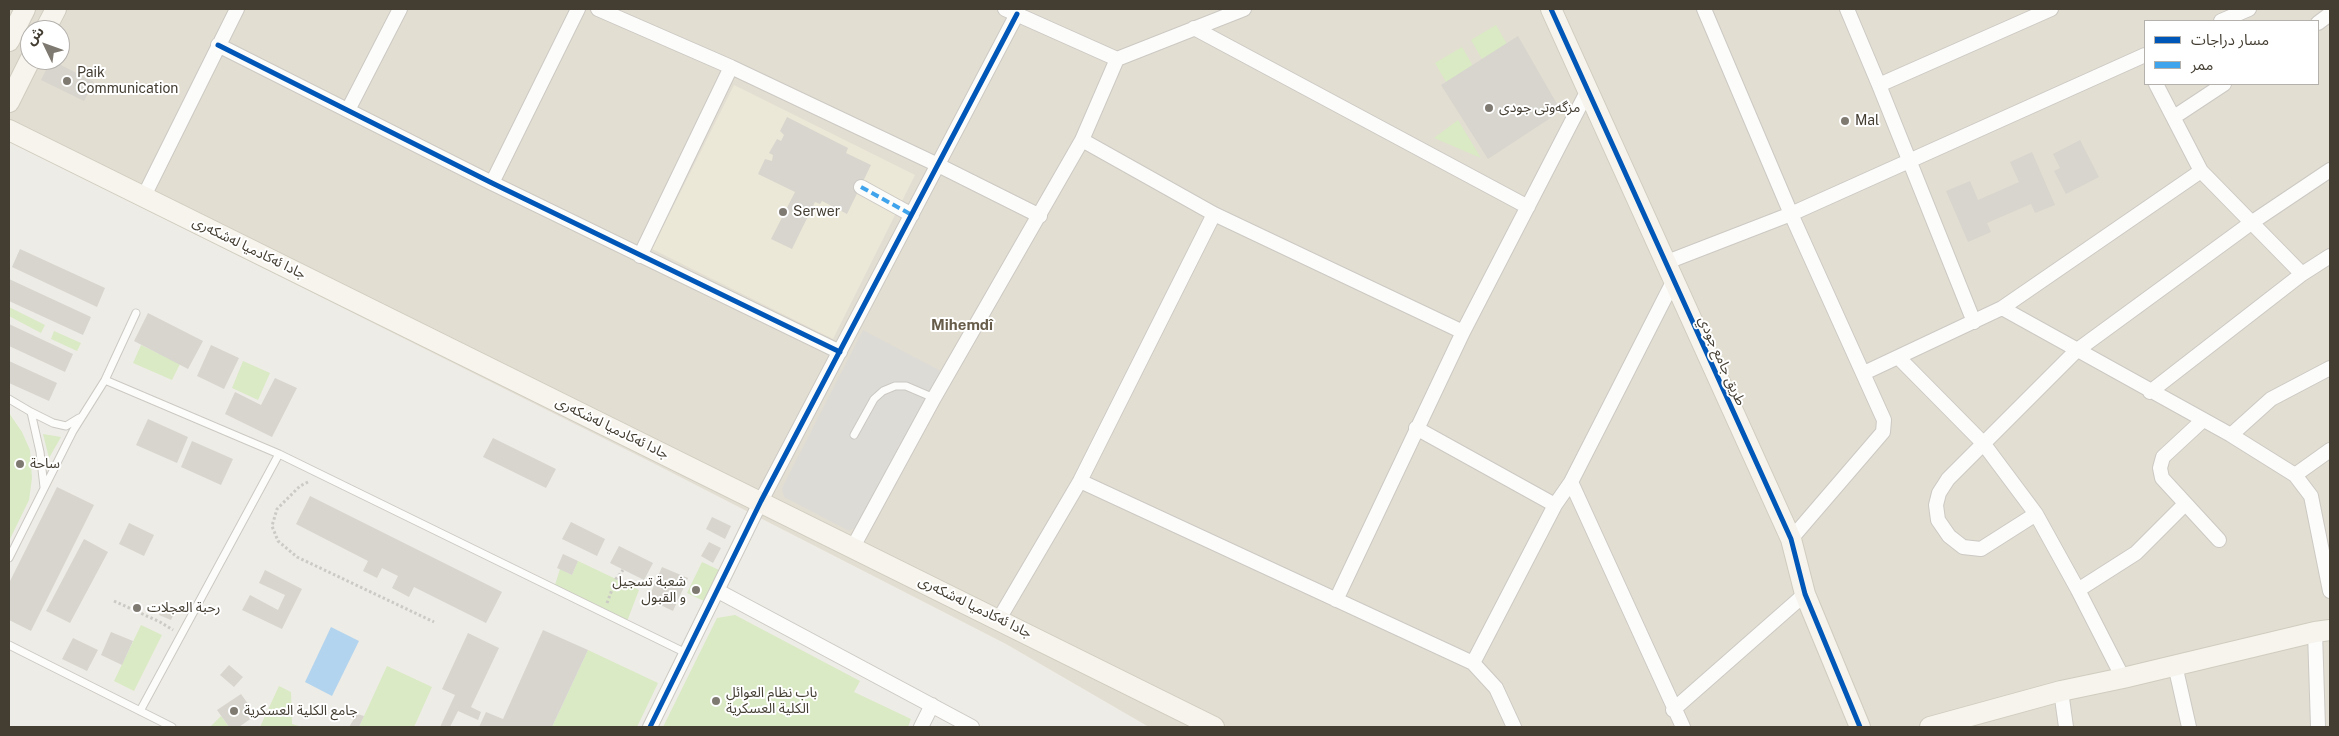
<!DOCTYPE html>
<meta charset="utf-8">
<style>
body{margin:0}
#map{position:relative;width:2339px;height:736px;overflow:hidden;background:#eeece6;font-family:"Public Sans","Noto Sans Arabic",sans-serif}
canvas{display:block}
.frame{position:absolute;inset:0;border:10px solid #433d32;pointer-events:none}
.legend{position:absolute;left:2144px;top:20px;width:175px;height:65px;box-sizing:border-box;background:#fff;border:1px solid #b4b1ad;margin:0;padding:6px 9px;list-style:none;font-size:15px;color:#433d32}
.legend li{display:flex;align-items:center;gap:10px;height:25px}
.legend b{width:25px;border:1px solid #b4b1ad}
.north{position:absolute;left:20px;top:20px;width:50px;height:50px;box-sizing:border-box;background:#fff;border:1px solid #b4b1ad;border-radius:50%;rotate:312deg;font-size:14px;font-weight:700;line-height:20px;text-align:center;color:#433d32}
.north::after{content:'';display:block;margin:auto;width:18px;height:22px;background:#7f7a71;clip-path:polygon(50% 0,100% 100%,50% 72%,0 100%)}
</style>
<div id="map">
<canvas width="2339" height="736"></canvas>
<div class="frame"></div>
<ul class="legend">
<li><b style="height:6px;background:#0057b8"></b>مسار دراجات</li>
<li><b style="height:6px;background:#3fa4eb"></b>ممر</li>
</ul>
<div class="north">ش</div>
</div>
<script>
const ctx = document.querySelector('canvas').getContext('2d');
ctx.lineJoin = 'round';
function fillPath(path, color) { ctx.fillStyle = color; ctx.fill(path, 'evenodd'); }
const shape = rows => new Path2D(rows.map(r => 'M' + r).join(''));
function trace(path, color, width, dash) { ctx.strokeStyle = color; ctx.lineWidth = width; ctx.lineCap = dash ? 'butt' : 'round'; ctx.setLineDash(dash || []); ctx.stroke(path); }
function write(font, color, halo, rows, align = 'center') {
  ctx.font = font + ' "Public Sans","Noto Sans Arabic",sans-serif'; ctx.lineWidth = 4; ctx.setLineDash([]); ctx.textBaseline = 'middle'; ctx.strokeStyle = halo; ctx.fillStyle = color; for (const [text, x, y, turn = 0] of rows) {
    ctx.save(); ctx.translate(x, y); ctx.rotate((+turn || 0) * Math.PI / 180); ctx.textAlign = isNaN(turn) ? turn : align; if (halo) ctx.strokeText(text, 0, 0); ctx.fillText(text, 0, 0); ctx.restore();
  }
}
const residential = shape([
 [9,9,2330,9,2330,727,1149,727,1006,644,655,464,9,141],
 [2145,21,2318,21,2318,84,2145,84],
 [30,30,60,30,60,60,30,60]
]);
const education = shape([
 [734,85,915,175,833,339,652,249]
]);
const green = shape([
 [1496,25,1507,44,1482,59,1471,40],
 [1462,47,1473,66,1446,82,1435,63],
 [1458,120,1481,158,1434,138],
 [9,307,45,325,41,333,9,316],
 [54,331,81,343,77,351,51,339],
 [141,345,180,364,172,380,133,363],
 [243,361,270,373,258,400,232,388],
 [9,413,22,432,30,450,32,478,29,500,9,541],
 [43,434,61,437,49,458],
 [578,561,639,590,626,624,554,588,560,569,572,575],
 [702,562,719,570,704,601,687,593],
 [735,615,860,681,854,692,911,719,908,727,663,727,717,618],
 [141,625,162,635,134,691,114,681],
 [588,650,658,683,637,727,552,727],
 [387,666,432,687,414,727,359,727],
 [279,686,291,692,292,724,302,727,260,727],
 [221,716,229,727,210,727]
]);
const parking = shape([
 [863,330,943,372,858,526,849,531,784,497,782,488]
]);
const water = shape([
 [331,627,359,641,332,696,305,682]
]);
const building = shape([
 [1518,36,1557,104,1552,117,1488,159,1441,85],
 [51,60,94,82,84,101,41,80],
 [787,117,848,148,846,153,871,165,847,214,822,201,820,204,815,202,792,249,771,239,795,192,758,174,765,159,772,161,773,155,769,153,777,139,781,141,784,135,780,131],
 [2080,140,2099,177,2066,194,2054,171,2060,168,2053,154],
 [2032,152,2055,205,2035,213,2031,204,1987,223,1991,232,1968,242,1946,191,1970,181,1978,200,2019,182,2010,162],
 [20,249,105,288,97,307,12,267],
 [9,279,91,317,83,335,9,301],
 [148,313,203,341,188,369,134,341],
 [9,324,73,354,65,372,9,346],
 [211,345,239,358,224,389,197,376],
 [9,361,57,383,49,401,9,383],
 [275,378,297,388,272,437,225,414,235,392,261,405],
 [148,419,188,437,177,463,136,445],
 [493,438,556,469,546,488,483,457],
 [192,441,233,459,221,485,181,467],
 [57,487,94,505,31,631,9,620,9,583],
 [310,496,502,592,486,623,414,587,409,597,392,588,398,576,382,568,377,578,363,571,368,561,296,524],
 [712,517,731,526,725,539,706,529],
 [571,522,605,539,597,556,562,539],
 [129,523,154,535,144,556,119,544],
 [84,539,108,552,70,623,46,611],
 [709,542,721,548,713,563,701,556],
 [619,546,653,563,644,580,610,563],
 [563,554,578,561,572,575,557,568],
 [662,567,688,578,673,611,648,599],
 [265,570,302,589,282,629,242,610,250,595,278,610,285,595,259,583],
 [164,603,176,609,171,620,159,615],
 [543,630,588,650,552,727,479,727,486,712,503,719],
 [111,632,133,641,122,665,101,655],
 [468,633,499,648,471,707,481,712,478,720,458,711,450,727,440,727,455,695,442,689],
 [73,638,98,650,87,671,62,659],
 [229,665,243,677,234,687,220,675],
 [241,694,256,715,239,727,229,727,217,710],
 [357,714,364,716,359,727,349,727]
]);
const path = shape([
 [308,482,300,486,277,509,272,526,278,541,297,557,434,622],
 [114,601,160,622,173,630],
 [607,603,616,579,623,570]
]);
const lane = shape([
 [105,380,279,454,686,653],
 [9,399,31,412,40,452,44,487],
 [31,412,53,423,66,426,79,418],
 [854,435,874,399,883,391,895,386,906,386,934,398],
 [9,558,73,431,105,380,136,313],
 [9,645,172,727],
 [140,711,279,454]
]);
const street = shape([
 [598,9,731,67,938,165,1040,216],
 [1005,9,1117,59,1244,9],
 [1704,9,1791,214,1884,420,1883,432,1791,539],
 [1847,9,1879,85,1974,322],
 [2221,21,2249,9],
 [2318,23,2330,14],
 [1194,28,1528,207],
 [218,45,492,183,840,352],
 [2156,84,2201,171,2302,274],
 [1879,85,2051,9],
 [348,110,400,9],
 [2174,117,2224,84],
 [1082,140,1214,214,1463,332],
 [492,183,578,9],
 [861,187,912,215],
 [144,196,237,9],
 [640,256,731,67],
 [1667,262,1791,214,2145,55],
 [2002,308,2231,435,2295,475,2311,496,2330,591],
 [1898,357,1983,443,2036,514,2078,590,2123,678],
 [1864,373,2002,308,2201,171],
 [2150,392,2302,274,2330,256],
 [2203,420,2163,457,2160,468,2162,478,2219,540],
 [1416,428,1555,505],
 [2231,435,2271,399,2330,368],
 [2295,475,2330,450],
 [1080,481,1473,663,1496,688,1514,727],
 [1571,482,1683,727],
 [2036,514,1981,549,1963,547,1949,536,1938,520,1936,505,1939,493,1948,479,2076,351,2251,223,2330,170],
 [853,547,934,398,1082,140,1117,59],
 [2078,590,2136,553,2185,504],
 [718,591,972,727],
 [1336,600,1463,332,1587,92],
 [999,619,1080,481,1214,214],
 [2315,632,2318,727],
 [1473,663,1555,505,1571,482,1674,280],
 [2175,665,2189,727],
 [2061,691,2066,727],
 [1673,710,1805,594],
 [650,727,761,501,1017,14],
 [921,727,932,705]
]);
const secondary = shape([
 [1551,9,1791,539,1805,594,1860,727],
 [45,30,56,9],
 [9,41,25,9],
 [9,102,30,60],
 [9,130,1214,727],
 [1930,727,2061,691,2123,678,2315,632,2330,630]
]);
const quiet = shape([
 [861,187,912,215]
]);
const cycleway = shape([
 [1551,9,1791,539,1805,594,1860,727],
 [218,45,492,183,840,352],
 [650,727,761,501,1017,14]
]);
const markers = [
 [67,81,5,"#7f7a71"],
 [1489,108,5,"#7f7a71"],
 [1845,121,5,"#7f7a71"],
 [783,212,5,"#7f7a71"],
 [20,464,5,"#7f7a71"],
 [696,590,5,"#7f7a71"],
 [137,608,5,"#7f7a71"],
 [716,701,5,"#7f7a71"],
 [234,711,5,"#7f7a71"]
];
const poiNames = [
 ["Paik",77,73],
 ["Communication",77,89],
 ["مزگەوتی جودی",1499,108],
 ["Mal",1855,121],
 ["Serwer",793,212],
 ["ساحة",30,464],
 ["شعبة تسجيل",686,582,"right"],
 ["و القبول",686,598,"right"],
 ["رحبة العجلات",147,608],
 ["باب نظام العوائل",726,693],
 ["الكلية العسكرية",726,709],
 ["جامع الكلية العسكرية",244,711]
];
const streetNames = [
 ["جادا ئه‌كادميا له‌شكه‌رى",249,248,26],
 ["طريق جامع جودي",1722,361,66],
 ["جادا ئه‌كادميا له‌شكه‌رى",612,428,26],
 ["جادا ئه‌كادميا له‌شكه‌رى",975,607,26]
];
const neighbourhoodNames = [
 ["Mihemdî",962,325]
];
fillPath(residential, '#e3ded2');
fillPath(education, '#ece8d7');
fillPath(green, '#d9eac4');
fillPath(parking, '#dddbd6');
fillPath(water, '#b3d4ee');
fillPath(building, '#d7d5ce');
trace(lane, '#ccc9c3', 9);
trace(street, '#ccc9c3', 16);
trace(secondary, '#d0ccbf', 22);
trace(path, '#cccac5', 3, [2.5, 2.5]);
trace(lane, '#fcfcfb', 7);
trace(street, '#fcfcfb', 14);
trace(secondary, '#f6f4ec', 20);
trace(quiet, '#3fa4eb', 4, [8, 4]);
trace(cycleway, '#0057b8', 5);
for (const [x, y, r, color] of markers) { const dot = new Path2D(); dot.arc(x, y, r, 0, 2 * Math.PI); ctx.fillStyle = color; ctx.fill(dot); trace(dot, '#fff', 2); }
write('14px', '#433d32', '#fff', poiNames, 'left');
write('14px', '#433d32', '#fff', streetNames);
write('bold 15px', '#665c49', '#fff', neighbourhoodNames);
</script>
